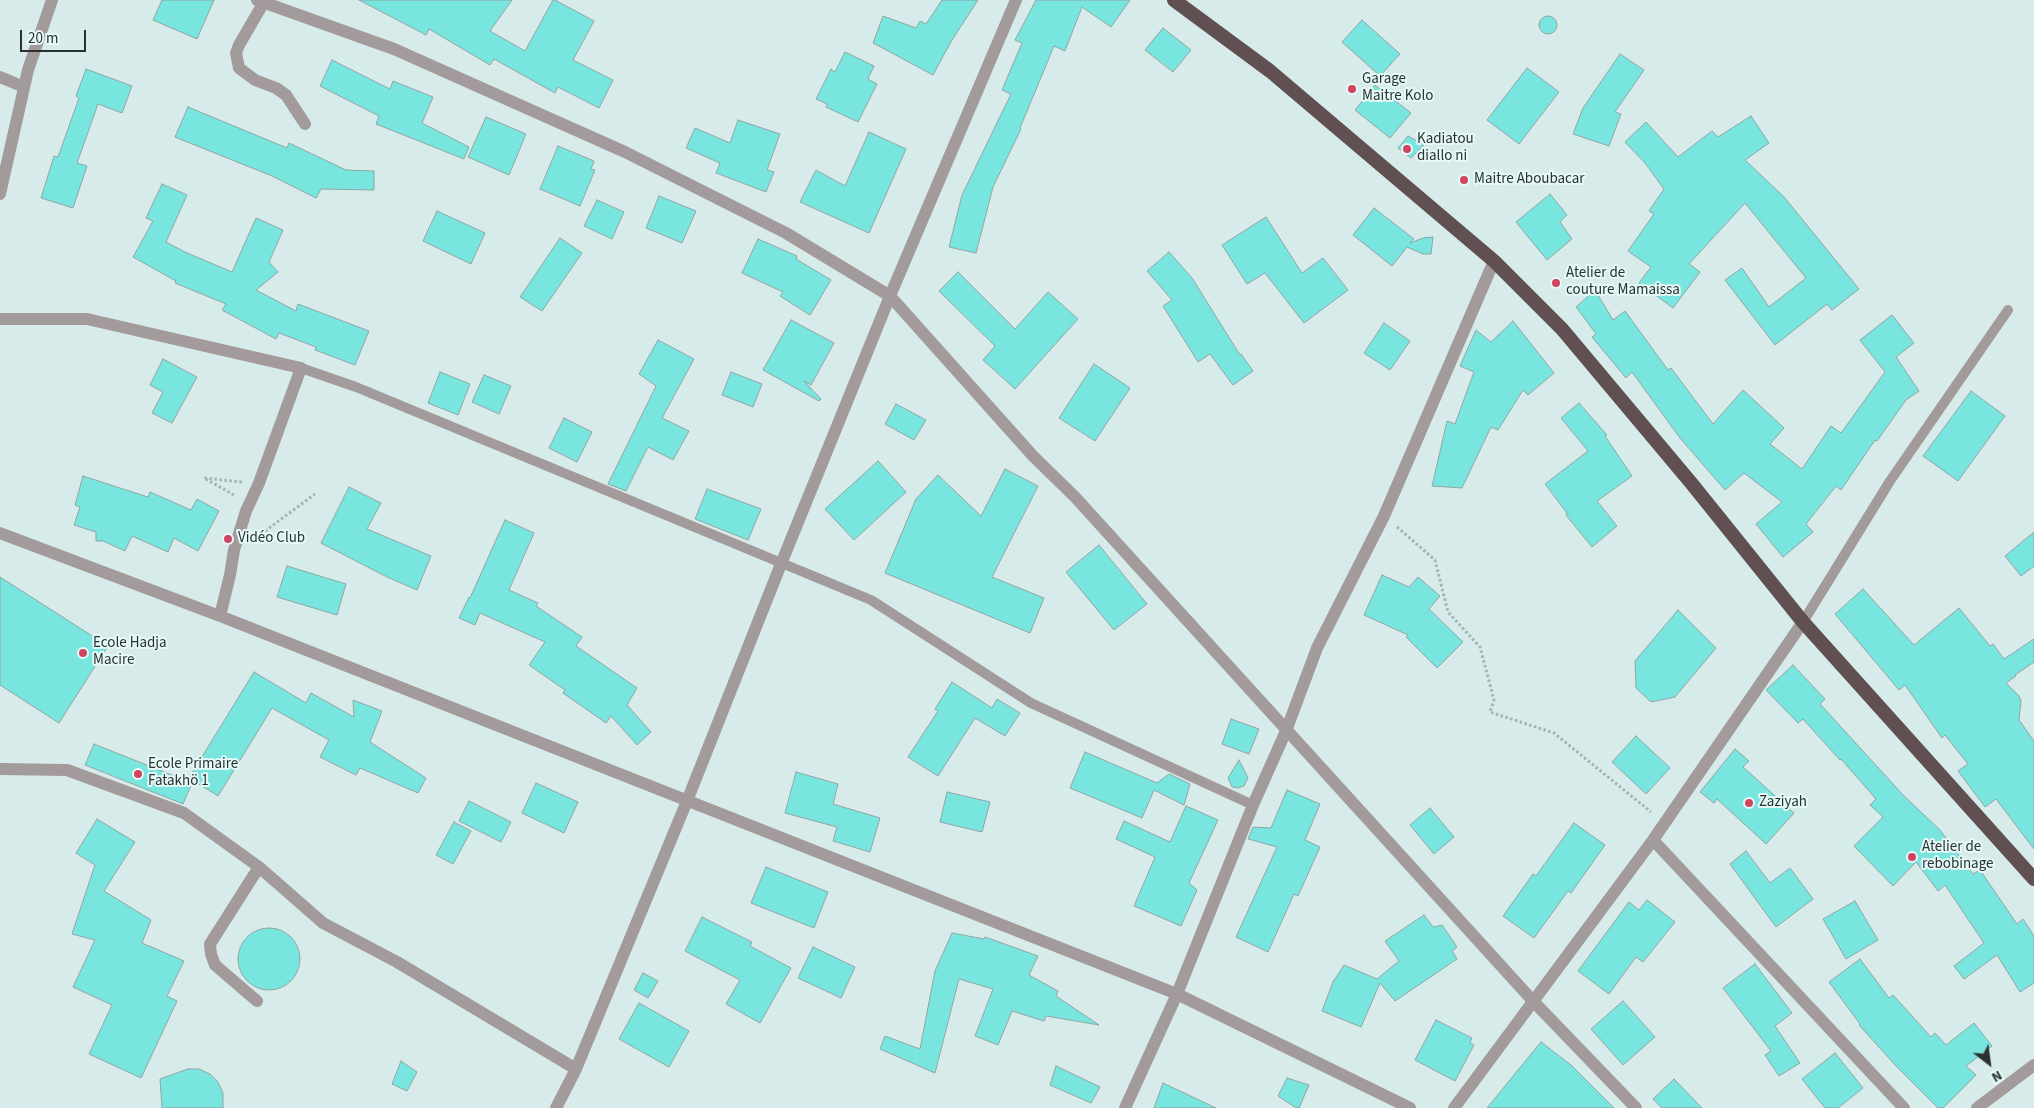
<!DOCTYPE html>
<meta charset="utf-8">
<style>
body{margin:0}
#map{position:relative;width:2034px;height:1108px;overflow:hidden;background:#d7ecea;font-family:"Source Sans 3",sans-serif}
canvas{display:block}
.north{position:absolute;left:1964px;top:1038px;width:50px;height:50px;-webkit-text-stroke:4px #e5faf8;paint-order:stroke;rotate:150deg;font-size:14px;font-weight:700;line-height:20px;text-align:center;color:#2a3231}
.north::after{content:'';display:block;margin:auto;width:18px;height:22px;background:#2a3231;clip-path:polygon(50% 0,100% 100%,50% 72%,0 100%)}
.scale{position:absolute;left:20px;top:30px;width:66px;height:22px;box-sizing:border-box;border:2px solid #2a3231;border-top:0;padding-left:6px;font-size:15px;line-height:18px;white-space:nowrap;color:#2a3231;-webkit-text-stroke:4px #e5faf8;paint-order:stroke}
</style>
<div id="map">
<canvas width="2034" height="1108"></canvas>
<div class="north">N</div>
<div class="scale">20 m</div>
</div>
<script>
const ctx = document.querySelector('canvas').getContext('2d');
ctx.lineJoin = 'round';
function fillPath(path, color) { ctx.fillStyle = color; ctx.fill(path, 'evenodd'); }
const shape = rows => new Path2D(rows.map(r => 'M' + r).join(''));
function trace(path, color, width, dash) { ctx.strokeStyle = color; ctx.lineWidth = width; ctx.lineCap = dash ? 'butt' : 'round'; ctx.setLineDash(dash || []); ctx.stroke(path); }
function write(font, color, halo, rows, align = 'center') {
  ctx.font = font + ' "Source Sans 3",sans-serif'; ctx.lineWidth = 4; ctx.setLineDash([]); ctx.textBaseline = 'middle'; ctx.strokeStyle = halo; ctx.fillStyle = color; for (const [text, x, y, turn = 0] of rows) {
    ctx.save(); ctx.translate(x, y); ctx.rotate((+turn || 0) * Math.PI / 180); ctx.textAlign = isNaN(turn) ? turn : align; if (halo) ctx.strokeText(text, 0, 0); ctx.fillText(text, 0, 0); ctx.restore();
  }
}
const building = shape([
 [162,0,214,0,197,39,153,20,162,0],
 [359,0,512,0,490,31,525,51,553,0,555,0,594,21,573,60,613,80,599,108,558,87,555,93,494,59,490,65,429,29,426,35,359,0],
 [942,0,978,0,952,40,933,75,873,43,883,16,916,28,920,21,926,24,942,0],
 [1036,0,1130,0,1111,27,1082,7,1065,51,1054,46,1020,128,1021,129,993,187,976,253,949,247,962,195,1011,94,1002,90,1022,43,1015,40,1036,0],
 '1539 25a9 9 0 1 1 18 0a9 9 0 1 1-18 0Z',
 [1362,20,1400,54,1380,76,1342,42,1362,20],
 [1163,28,1191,50,1173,72,1145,50,1163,28],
 [845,52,874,66,868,79,877,84,858,122,826,107,827,104,816,99,831,69,835,72,845,52],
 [1620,54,1644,70,1615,112,1621,114,1609,146,1573,134,1583,108,1620,54],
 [332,60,390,89,393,81,433,97,422,123,469,147,464,159,376,124,379,116,320,86,332,60],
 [1527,68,1559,92,1519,144,1487,120,1527,68],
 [86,69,132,86,122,113,98,104,77,163,87,166,73,208,41,198,54,156,58,157,79,98,76,96,86,69],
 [1375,85,1411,113,1390,138,1355,110,1375,85],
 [188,107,287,148,289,143,346,170,374,171,374,190,321,189,316,198,272,176,175,137,188,107],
 [1751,116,1769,143,1745,160,1784,197,1859,289,1832,310,1827,304,1775,345,1725,280,1742,268,1769,307,1806,278,1745,203,1689,264,1700,272,1673,308,1639,283,1651,267,1628,251,1654,214,1649,211,1664,189,1645,163,1625,142,1646,122,1678,157,1712,131,1718,137,1751,116],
 [486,117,526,134,509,175,468,157,486,117],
 [738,120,780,134,767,170,774,172,766,192,716,173,720,163,686,148,695,128,730,143,738,120],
 [869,132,906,149,869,233,800,202,816,170,845,186,869,132],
 [1408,136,1424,145,1411,158,1398,148,1408,136],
 [558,146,594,161,591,169,595,170,580,206,540,189,558,146],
 [162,184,187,195,166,242,185,252,232,272,256,218,283,230,269,262,278,272,256,290,296,311,298,304,369,331,355,365,315,350,316,347,279,333,276,339,222,310,226,304,175,283,176,281,133,257,153,221,146,218,162,184],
 [1550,194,1567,215,1560,222,1572,239,1547,260,1516,222,1550,194],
 [659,196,696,211,682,243,646,228,659,196],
 [597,200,624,212,612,239,584,226,597,200],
 [1374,208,1414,239,1410,243,1423,238,1433,237,1431,254,1423,254,1407,247,1392,266,1353,235,1374,208],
 [437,211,485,233,471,264,423,241,437,211],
 [1266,217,1302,273,1323,258,1348,290,1304,323,1265,273,1247,284,1222,245,1266,217],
 [560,238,582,253,542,311,520,297,560,238],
 [758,239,797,256,796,259,831,280,810,315,780,296,783,292,742,273,758,239],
 [1169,252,1192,278,1240,355,1241,354,1253,371,1233,385,1210,354,1198,362,1163,306,1172,300,1147,271,1169,252],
 [958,272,1015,329,1048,292,1078,319,1015,389,983,360,995,346,939,291,958,272],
 [1595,290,1613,320,1625,311,1668,370,1671,368,1713,424,1743,390,1784,428,1770,444,1802,469,1831,426,1841,433,1885,372,1860,340,1892,315,1914,343,1896,357,1919,391,1906,400,1877,441,1875,440,1841,490,1836,486,1806,524,1813,532,1783,557,1756,524,1782,502,1744,473,1725,490,1680,438,1632,372,1626,378,1592,337,1596,334,1576,307,1595,290],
 [791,320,834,343,811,385,804,381,821,399,819,401,763,370,791,320],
 [1513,321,1554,373,1528,395,1523,390,1498,430,1491,427,1462,488,1432,486,1447,421,1455,424,1474,372,1460,366,1476,330,1491,342,1513,321],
 [1384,323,1410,341,1390,370,1364,353,1384,323],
 [658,340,694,359,662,418,689,431,673,460,648,447,626,491,608,484,656,386,639,374,658,340],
 [163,359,197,377,172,423,152,413,163,392,150,385,163,359],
 [1094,364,1130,388,1095,441,1059,418,1094,364],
 [440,372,470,384,458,415,428,403,440,372],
 [731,372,762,384,753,407,722,395,731,372],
 [484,375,511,386,499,414,472,402,484,375],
 [1971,391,2005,416,1958,481,1923,456,1971,391],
 [1579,403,1607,435,1605,436,1632,476,1597,501,1617,526,1592,547,1566,515,1567,513,1545,484,1588,451,1561,418,1579,403],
 [896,404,926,420,914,440,885,424,896,404],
 [564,418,592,432,577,462,549,448,564,418],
 [878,461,906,492,854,540,825,509,878,461],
 [1005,469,1038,486,992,577,1044,598,1030,633,885,573,916,499,938,475,981,516,1005,469],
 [83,476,148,497,150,492,191,510,197,499,219,511,198,551,174,538,168,552,132,536,125,551,103,541,96,541,96,532,74,525,80,507,75,505,83,476],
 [349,487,381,503,367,529,431,556,417,590,387,577,321,543,349,487],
 [707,489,761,509,748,540,695,519,707,489],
 [505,520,534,533,509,590,538,603,536,606,582,637,576,646,637,688,627,705,651,732,637,745,611,716,606,723,563,693,565,690,529,665,545,642,480,613,475,625,459,618,469,597,470,598,505,520],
 [2034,532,2034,566,2021,576,2005,556,2034,532],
 [1099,545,1147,604,1114,630,1066,572,1099,545],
 [287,566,346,584,337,615,277,597,287,566],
 [1382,575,1409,587,1418,577,1440,596,1429,609,1463,642,1437,668,1406,637,1408,635,1364,615,1382,575],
 [0,577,108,646,59,723,0,685,0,577],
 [1863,589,1914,645,1959,608,1990,646,1993,644,2004,659,2034,639,2034,662,2015,675,2016,676,2006,683,2019,696,2021,701,2019,720,2034,741,2034,849,1996,799,1985,807,1958,771,1968,764,1945,735,1942,738,1905,685,1899,690,1835,614,1863,589],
 [1678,610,1716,648,1675,697,1651,702,1636,688,1635,661,1678,610],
 [1793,665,1825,699,1820,704,1904,796,1940,830,1973,874,1980,870,2017,924,2023,919,2034,936,2034,983,2020,992,1997,955,1964,979,1954,966,1984,943,1945,885,1938,891,1916,862,1893,886,1854,846,1883,817,1870,805,1876,799,1841,759,1840,760,1803,719,1798,723,1766,690,1793,665],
 [254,672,306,703,311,693,354,717,353,700,382,711,370,742,426,778,418,793,360,768,356,775,320,757,329,740,272,708,218,796,189,778,254,672],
 [952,682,992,708,997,699,1020,713,1005,736,975,718,938,776,908,757,938,711,935,709,952,682],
 [1231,719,1259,729,1249,754,1222,744,1231,719],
 [1636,736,1670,768,1646,794,1612,762,1636,736],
 [94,744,192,783,183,804,85,765,94,744],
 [1735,749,1749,761,1743,767,1794,813,1766,844,1717,799,1714,803,1700,792,1735,749],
 [1085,752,1157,783,1169,774,1190,784,1184,805,1154,790,1142,818,1070,788,1085,752],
 [1239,760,1248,778,1244,786,1238,788,1232,787,1228,778,1239,760],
 [796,772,838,784,833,804,880,818,870,852,833,841,837,827,785,813,796,772],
 [536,783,578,802,564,833,522,813,536,783],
 [1287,790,1320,804,1305,840,1320,847,1298,896,1294,894,1268,952,1236,937,1277,847,1248,839,1253,827,1271,828,1287,790],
 [947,792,990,802,982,832,940,822,947,792],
 [469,801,511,822,501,842,459,821,469,801],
 [1186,806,1218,820,1189,883,1197,890,1181,926,1134,906,1155,857,1116,839,1124,821,1170,842,1186,806],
 [1430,808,1454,837,1434,854,1410,825,1430,808],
 [97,819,135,842,104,891,151,920,142,943,184,961,167,996,177,1001,141,1078,89,1054,112,1005,73,987,95,940,72,934,95,865,76,853,97,819],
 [454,822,471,831,453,864,436,855,454,822],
 [1574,823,1605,845,1571,893,1568,891,1534,938,1503,916,1533,874,1536,876,1574,823],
 [1746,851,1770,883,1790,868,1813,899,1776,927,1730,864,1746,851],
 [766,867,828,892,814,928,751,903,766,867],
 [1647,900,1675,922,1643,962,1636,957,1609,994,1578,971,1629,902,1639,910,1647,900],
 [1855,901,1878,940,1846,959,1823,919,1855,901],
 [1424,915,1433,927,1442,925,1457,947,1452,951,1457,959,1395,1001,1380,983,1361,1027,1322,1011,1333,982,1344,965,1377,979,1399,961,1385,941,1424,915],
 [702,917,752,942,750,946,791,968,760,1023,726,1004,740,980,685,951,702,917],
 '238 959a31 31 0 1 1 62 0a31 31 0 1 1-62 0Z',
 [952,933,984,939,985,937,1038,956,1029,975,1058,991,1056,996,1099,1025,1046,1016,1044,1021,1012,1011,998,1045,975,1036,993,989,959,979,935,1073,880,1049,885,1036,920,1049,935,971,952,933],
 [813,947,855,967,841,998,798,978,813,947],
 [1860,959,1889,998,1893,995,1931,1037,1935,1033,1946,1045,1974,1023,1992,1046,1966,1066,1976,1075,1943,1108,1938,1108,1896,1066,1859,1025,1860,1024,1829,982,1860,959],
 [1755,964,1792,1013,1775,1026,1800,1063,1779,1076,1765,1055,1771,1051,1723,988,1755,964],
 [643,973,658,981,648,998,634,990,643,973],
 [1623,1001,1655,1037,1623,1065,1591,1029,1623,1001],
 [639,1003,689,1031,669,1067,619,1039,639,1003],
 [1436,1020,1472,1038,1470,1043,1474,1045,1455,1081,1415,1060,1436,1020],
 [1541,1042,1571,1065,1614,1108,1487,1108,1541,1042],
 [1835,1053,1863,1088,1838,1108,1825,1108,1802,1079,1835,1053],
 [401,1061,417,1072,407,1091,392,1084,401,1061],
 [1056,1066,1100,1087,1091,1103,1050,1085,1056,1066],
 [188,1069,199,1069,210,1074,218,1082,223,1093,223,1108,162,1108,160,1079,188,1069],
 [1287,1078,1309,1085,1299,1108,1296,1108,1278,1096,1287,1078],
 [1674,1079,1702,1108,1662,1108,1653,1099,1674,1079],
 [1163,1083,1216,1108,1154,1108,1163,1083]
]);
const path = shape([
 [234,495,204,478,242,482],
 [1397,527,1435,560,1448,612,1480,647,1494,700,1490,712,1554,733,1651,812],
 [257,537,315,494]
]);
const service = shape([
 [301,368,356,387,871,600,1031,703,1253,805],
 [1803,622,1890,481,2008,310]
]);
const minor = shape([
 [257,0,394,49,625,152,786,233,890,296,1033,456,1075,497,1533,1001,1636,1108],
 [264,2,239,45,236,53,239,68,255,80,276,88,286,95,305,124],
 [0,77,24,87],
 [0,319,87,319,301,368,259,483,246,511,234,550,230,575,220,616],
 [0,533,220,616,1177,994,1410,1108],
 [0,769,67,770,184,813,259,867,323,923,397,962,576,1069],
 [1653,840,1904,1108],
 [257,1001,215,965,211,954,210,944,259,867],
 [556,1108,576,1069,687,801,781,564,890,296,1016,0],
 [1125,1108,1177,994,1253,805,1286,731,1317,648,1384,516,1494,261],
 [1454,1108,1653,840,1803,622],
 [1977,1108,2034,1065]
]);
const tertiary = shape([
 [0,194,28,70,52,0]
]);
const trunk = shape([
 [1174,0,1270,71,1494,261,1562,329,1692,484,1803,622,2034,879]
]);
const markers = [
 [1352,89,5,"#d34360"],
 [1407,149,5,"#d34360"],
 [1464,180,5,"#d34360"],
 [1556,283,5,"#d34360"],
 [228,539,5,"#d34360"],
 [83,653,5,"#d34360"],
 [138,774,5,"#d34360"],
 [1749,803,5,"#d34360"],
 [1912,857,5,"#d34360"]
];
const poiNames = [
 ["Garage",1362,80],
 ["Maitre Kolo",1362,97],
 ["Kadiatou",1417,140],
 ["diallo ni",1417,157],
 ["Maitre Aboubacar",1474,180],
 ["Atelier de",1566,274],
 ["couture Mamaissa",1566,291],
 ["Vidéo Club",238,539],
 ["Ecole Hadja",93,644],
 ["Macire",93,661],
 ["Ecole Primaire",148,765],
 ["Fatakhö 1",148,782],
 ["Zaziyah",1759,803],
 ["Atelier de",1922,848],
 ["rebobinage",1922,865]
];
fillPath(building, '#78e5df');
trace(building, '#91a5a3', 1);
trace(path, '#a2b3b1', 3, [2.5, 2.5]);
trace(service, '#a39a9b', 10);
trace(minor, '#a39a9b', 12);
trace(tertiary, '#a39a9b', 12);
trace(trunk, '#605052', 14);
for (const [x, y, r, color] of markers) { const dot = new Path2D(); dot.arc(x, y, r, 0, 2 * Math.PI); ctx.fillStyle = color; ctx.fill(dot); trace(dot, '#e5faf8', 2); }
write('15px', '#2a3231', '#e5faf8', poiNames, 'left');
</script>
